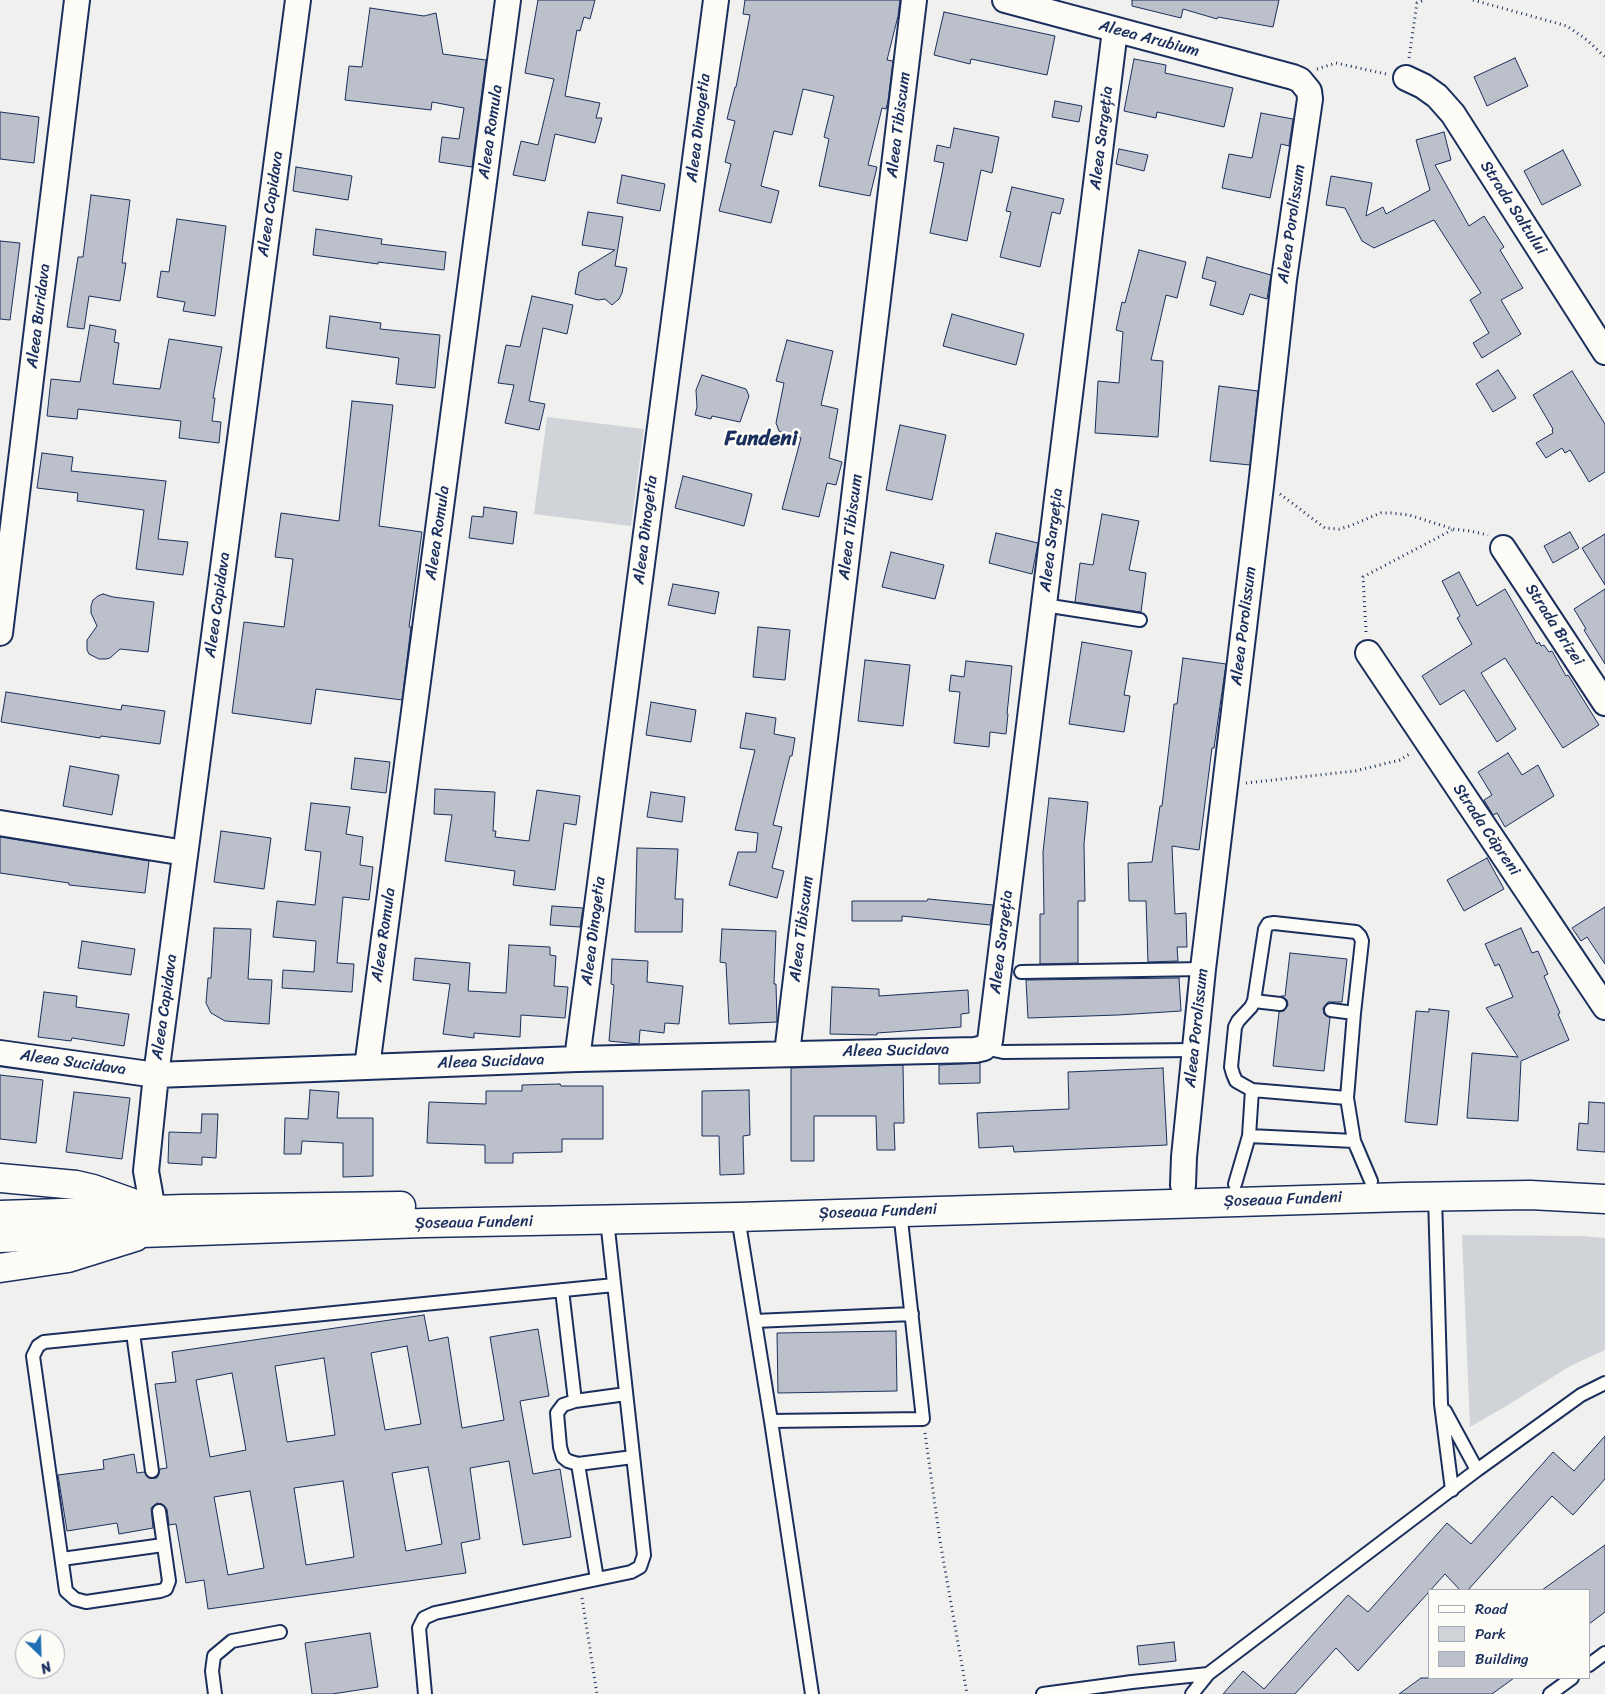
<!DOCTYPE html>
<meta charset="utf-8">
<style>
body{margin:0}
#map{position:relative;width:1605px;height:1694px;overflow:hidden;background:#f0f0ee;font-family:Sriracha,sans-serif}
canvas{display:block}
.legend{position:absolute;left:1428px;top:1589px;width:162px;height:90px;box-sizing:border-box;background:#fdfcf7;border:1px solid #a3aaba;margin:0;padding:6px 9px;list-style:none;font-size:15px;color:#1b2f5e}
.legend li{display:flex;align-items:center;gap:10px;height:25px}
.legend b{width:25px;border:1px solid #a3aaba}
.north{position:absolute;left:15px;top:1629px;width:50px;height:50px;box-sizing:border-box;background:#fdfcf7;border:1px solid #a3aaba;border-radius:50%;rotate:156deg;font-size:14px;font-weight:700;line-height:20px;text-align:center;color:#1b2f5e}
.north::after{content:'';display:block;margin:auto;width:18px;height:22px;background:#1f6fb2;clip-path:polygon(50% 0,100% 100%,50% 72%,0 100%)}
</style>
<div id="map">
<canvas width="1605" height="1694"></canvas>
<ul class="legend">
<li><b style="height:6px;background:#fdfcf7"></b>Road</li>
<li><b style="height:14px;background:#d0d3d8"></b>Park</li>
<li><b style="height:14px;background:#bbc0ca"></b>Building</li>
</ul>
<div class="north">N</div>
</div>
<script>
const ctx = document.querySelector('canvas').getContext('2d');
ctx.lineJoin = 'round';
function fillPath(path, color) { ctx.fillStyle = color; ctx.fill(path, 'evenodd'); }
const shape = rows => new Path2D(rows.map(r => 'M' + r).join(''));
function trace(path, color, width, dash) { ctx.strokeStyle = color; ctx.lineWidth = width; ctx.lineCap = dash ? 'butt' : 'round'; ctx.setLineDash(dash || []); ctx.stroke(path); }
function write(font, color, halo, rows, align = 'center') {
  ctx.font = font + ' Sriracha,sans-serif'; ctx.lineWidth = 5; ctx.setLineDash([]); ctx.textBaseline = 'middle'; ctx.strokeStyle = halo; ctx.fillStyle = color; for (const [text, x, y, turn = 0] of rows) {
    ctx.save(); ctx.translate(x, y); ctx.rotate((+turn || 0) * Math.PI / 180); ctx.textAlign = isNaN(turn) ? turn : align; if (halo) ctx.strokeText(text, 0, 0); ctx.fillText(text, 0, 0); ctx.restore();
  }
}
const green = shape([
 [547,417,644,429,631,526,534,514],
 [1462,1235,1582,1236,1605,1238,1605,1350,1570,1366,1513,1402,1470,1427]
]);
const building = shape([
 [538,0,595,0,590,19,584,17,580,31,577,30,565,96,600,103,596,118,602,118,595,143,555,134,545,181,513,175,521,141,538,145,554,79,525,73,538,0],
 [745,0,900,0,898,16,887,60,893,61,888,101,886,109,882,108,868,165,877,167,870,196,819,186,829,139,824,137,834,96,803,89,792,135,774,131,761,186,779,191,771,223,719,211,731,164,725,162,735,121,727,119,735,87,736,87,750,15,743,14,745,0],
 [1132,0,1279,0,1273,27,1218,17,1217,19,1183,9,1181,18,1132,6,1132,0],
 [370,8,424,16,436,13,443,54,486,60,472,167,439,162,442,137,459,139,464,108,432,102,431,110,345,100,349,66,362,67,370,8],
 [944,12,1055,36,1047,75,971,59,970,64,934,55,944,12],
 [1515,58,1528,86,1487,106,1474,77,1515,58],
 [1134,59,1166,65,1165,73,1233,88,1224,127,1157,112,1156,118,1124,111,1134,59],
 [1055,101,1082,106,1079,122,1052,117,1055,101],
 [0,112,39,117,34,163,0,159,0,112],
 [1261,113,1293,119,1289,146,1281,144,1270,198,1222,188,1229,154,1252,158,1261,113],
 [954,128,999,137,992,173,981,170,967,241,930,233,944,163,934,161,937,145,950,148,954,128],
 [1444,132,1451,160,1435,165,1469,226,1484,216,1504,247,1500,250,1523,288,1501,300,1521,334,1482,358,1473,343,1489,333,1470,300,1481,293,1434,220,1374,248,1362,241,1345,208,1326,205,1331,176,1372,183,1366,216,1383,207,1386,214,1430,190,1416,140,1444,132],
 [1119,149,1148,155,1144,171,1116,164,1119,149],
 [1563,150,1581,185,1542,205,1524,171,1563,150],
 [296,167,352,176,348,200,293,191,296,167],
 [622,175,665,184,660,211,617,203,622,175],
 [1012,187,1064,199,1060,214,1052,212,1040,267,1000,257,1011,212,1006,211,1012,187],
 [91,195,130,200,122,263,126,263,120,301,89,296,84,329,67,327,78,257,83,257,91,195],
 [588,212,623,217,615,266,627,268,622,293,619,299,612,305,605,299,598,300,575,294,579,272,615,250,582,245,588,212],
 [177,219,226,226,215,316,183,311,185,302,157,297,161,271,169,272,177,219],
 [316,229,382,239,381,244,446,252,444,270,378,262,378,264,313,255,316,229],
 [0,241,20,243,10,320,0,319,0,241],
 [1139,250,1186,262,1177,298,1166,295,1151,360,1163,361,1158,437,1095,433,1098,381,1119,383,1123,332,1116,330,1122,302,1125,303,1139,250],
 [1207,257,1271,275,1267,299,1250,294,1243,315,1210,305,1216,282,1202,278,1207,257],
 [532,296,573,305,567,334,543,328,529,401,545,404,539,430,505,423,514,385,498,383,506,345,520,347,532,296],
 [952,314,1024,334,1016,365,943,346,952,314],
 [330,316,381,323,380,329,440,335,435,388,396,384,399,358,326,348,330,316],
 [90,325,116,330,114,342,119,343,113,384,160,389,169,339,222,347,213,398,215,398,212,421,221,422,219,443,179,438,181,421,78,409,77,419,47,416,51,379,80,382,90,325],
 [787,340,833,351,821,405,838,409,829,458,842,462,836,485,827,483,819,517,782,509,801,438,783,433,779,431,776,423,784,383,776,381,787,340],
 [1498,370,1516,398,1493,412,1476,384,1498,370],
 [1572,371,1605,424,1605,472,1589,482,1570,450,1565,453,1562,448,1546,458,1536,443,1553,433,1552,430,1553,429,1533,395,1572,371],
 [702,375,746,389,749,396,740,422,712,416,711,419,695,415,697,407,696,390,702,375],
 [1219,386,1258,391,1250,465,1210,461,1219,386],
 [352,401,393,405,379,526,422,532,409,627,411,627,402,700,316,689,311,724,232,713,244,622,284,627,293,559,275,557,281,513,339,521,352,401],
 [900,425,946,435,932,500,886,490,900,425],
 [42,453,73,457,71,471,166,481,158,539,188,542,183,575,136,569,144,510,77,501,78,493,37,488,42,453],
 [683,476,752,494,744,526,675,508,683,476],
 [484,507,517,512,513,544,469,538,472,516,483,517,484,507],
 [1102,514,1139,521,1129,570,1146,573,1141,612,1075,602,1080,563,1093,565,1102,514],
 [1570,532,1579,548,1553,563,1544,546,1570,532],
 [996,533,1038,543,1032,574,989,563,996,533],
 [1605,534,1605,585,1582,548,1605,534],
 [891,552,944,565,935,599,882,587,891,552],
 [1459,572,1477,606,1505,589,1537,644,1539,642,1541,646,1544,645,1549,652,1552,651,1566,676,1568,675,1599,725,1563,748,1505,658,1481,673,1516,729,1497,742,1464,690,1440,705,1422,676,1472,644,1457,618,1460,616,1442,581,1459,572],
 [673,584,719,592,715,614,668,605,673,584],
 [1605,589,1605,664,1584,630,1586,629,1574,609,1605,589],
 [103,594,113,597,154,602,148,652,120,649,110,658,106,659,99,659,89,654,87,650,87,640,97,626,91,613,91,606,93,600,98,596,103,594],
 [758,627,790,630,785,680,753,677,758,627],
 [1082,642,1132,651,1124,695,1130,696,1124,732,1069,724,1082,642],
 [1183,658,1226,664,1214,748,1212,748,1199,850,1172,846,1175,914,1186,913,1187,947,1177,947,1178,961,1148,962,1146,901,1129,901,1128,863,1152,862,1160,806,1162,806,1174,704,1177,704,1183,658],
 [865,660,910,665,903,726,858,721,865,660],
 [966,661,1012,666,1007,714,1008,714,1006,734,990,732,989,747,954,743,960,692,949,691,951,675,964,677,966,661],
 [6,692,121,710,122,705,165,711,160,744,101,736,100,738,1,722,6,692],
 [651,702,696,710,691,742,646,735,651,702],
 [746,713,776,718,774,734,795,738,792,756,790,756,773,825,782,827,772,868,784,871,777,898,729,885,738,852,756,852,758,833,735,830,755,750,740,748,746,713],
 [1508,753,1522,775,1538,765,1554,796,1505,827,1497,813,1493,815,1484,800,1492,795,1478,772,1508,753],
 [355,758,390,762,386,793,351,789,355,758],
 [70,766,119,775,112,815,63,806,70,766],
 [435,789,495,792,493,831,496,831,495,837,529,841,537,790,580,796,576,825,564,823,555,890,513,885,515,871,445,861,452,815,434,814,435,789],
 [651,792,685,797,682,822,647,817,651,792],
 [1049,798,1088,802,1084,844,1085,901,1078,901,1078,963,1040,964,1040,914,1044,914,1043,852,1049,798],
 [311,803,350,807,346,834,363,837,360,865,373,867,369,900,343,897,337,963,354,964,352,992,282,988,283,970,314,972,316,941,273,937,277,901,315,905,321,852,305,850,311,803],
 [221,831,271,838,264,889,214,882,221,831],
 [0,837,149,861,145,893,69,885,69,883,0,873,0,837],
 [637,848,678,849,675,899,683,899,682,932,635,932,637,848],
 [1487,858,1504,889,1464,911,1447,880,1487,858],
 [928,899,993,905,990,925,902,916,902,921,852,921,852,901,927,901,928,899],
 [552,906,583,908,580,927,550,925,552,906],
 [1605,907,1605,964,1587,937,1581,941,1572,928,1605,907],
 [214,928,251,929,248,979,272,980,269,1024,225,1021,211,1013,206,1003,208,978,211,978,214,928],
 [1521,928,1532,953,1538,951,1548,974,1544,976,1560,1013,1558,1014,1569,1040,1521,1061,1518,1121,1467,1118,1472,1053,1518,1057,1486,1008,1513,997,1499,964,1495,966,1485,944,1521,928],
 [722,929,776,931,774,984,776,984,777,1022,729,1024,726,963,720,962,722,929],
 [82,941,135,949,131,975,78,968,82,941],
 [509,945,550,947,550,955,556,956,554,986,568,987,565,1018,521,1015,520,1037,474,1033,474,1038,443,1034,450,984,413,980,415,958,470,963,468,991,506,993,509,945],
 [1290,953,1347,959,1342,1002,1328,1002,1323,1008,1324,1014,1330,1018,1324,1071,1273,1066,1279,1012,1284,1011,1288,1005,1287,1000,1281,996,1285,996,1290,953],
 [612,959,648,961,647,982,683,986,679,1024,665,1023,664,1033,640,1030,639,1044,609,1041,614,985,611,984,612,959],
 [1179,978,1181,1011,1118,1015,1028,1018,1026,980,1179,978],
 [832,987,879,989,879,996,968,990,969,1013,961,1014,961,1027,877,1033,877,1035,830,1034,832,987],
 [44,992,77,996,76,1007,129,1014,124,1046,72,1038,71,1041,38,1037,44,992],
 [1429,1009,1449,1011,1437,1125,1405,1122,1416,1011,1429,1012,1429,1009],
 [980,1063,980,1083,939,1084,939,1065,980,1063],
 [903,1065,904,1123,894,1123,895,1150,877,1150,876,1116,814,1116,814,1161,791,1161,791,1068,903,1065],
 [1163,1068,1167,1145,1014,1152,1013,1146,979,1148,977,1113,1069,1109,1068,1072,1163,1068],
 [0,1075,43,1080,36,1143,0,1139,0,1075],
 [560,1084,561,1086,603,1086,603,1139,562,1139,562,1152,513,1153,513,1163,485,1163,485,1145,427,1143,429,1102,486,1104,486,1091,522,1091,522,1085,560,1084],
 [310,1090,339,1092,337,1118,373,1118,373,1176,343,1177,343,1143,302,1141,301,1154,284,1154,285,1118,308,1119,310,1090],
 [749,1090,750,1135,743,1136,744,1174,720,1175,719,1136,702,1136,702,1091,749,1090],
 [74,1092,130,1098,122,1159,66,1152,74,1092],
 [1589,1102,1605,1103,1605,1152,1577,1150,1579,1123,1588,1124,1589,1102],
 [202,1114,218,1114,216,1158,202,1157,202,1165,168,1163,169,1132,201,1133,202,1114],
 [424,1315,429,1341,448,1337,462,1428,504,1420,490,1337,538,1329,549,1396,520,1401,533,1474,560,1469,571,1537,523,1545,509,1461,470,1468,480,1539,461,1543,466,1573,208,1609,204,1580,186,1583,176,1524,169,1525,167,1509,162,1504,157,1503,151,1508,153,1528,119,1534,117,1523,67,1531,58,1475,104,1469,103,1460,134,1454,137,1473,144,1472,149,1478,157,1478,159,1474,160,1469,167,1468,155,1384,176,1382,172,1352,424,1315],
 [407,1346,421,1424,385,1430,371,1353,407,1346],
 [324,1358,335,1435,287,1442,275,1366,324,1358],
 [232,1373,246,1450,210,1457,196,1380,232,1373],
 [428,1467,442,1544,406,1551,392,1473,428,1467],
 [343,1481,354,1557,306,1565,294,1488,343,1481],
 [250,1491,264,1568,228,1575,214,1497,250,1491],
 [896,1331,897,1391,778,1393,777,1333,896,1331],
 [1605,1436,1605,1479,1573,1515,1552,1496,1468,1590,1460,1590,1445,1574,1358,1671,1336,1648,1295,1694,1223,1694,1243,1671,1264,1689,1348,1595,1368,1612,1447,1523,1471,1544,1553,1452,1574,1471,1605,1436],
 [1605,1545,1605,1612,1589,1624,1589,1590,1542,1590,1605,1545],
 [370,1633,378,1687,332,1694,312,1694,305,1643,370,1633],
 [1174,1642,1176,1661,1139,1665,1137,1646,1174,1642],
 [1421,1678,1514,1678,1492,1694,1399,1694,1421,1678]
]);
const path = shape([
 [1473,0,1567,26,1587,40,1605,57],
 [1409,58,1417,3,1424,0],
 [1317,69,1336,63,1386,74],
 [1280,494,1325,528,1339,529,1350,526,1373,516,1381,513,1391,513,1409,515,1453,529,1470,531,1488,535],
 [1366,632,1363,577,1452,530],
 [1246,783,1355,771,1400,760,1411,753],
 [925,1433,940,1541,967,1694],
 [582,1598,597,1694]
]);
const service = shape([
 [1044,605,1140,620],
 [1021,972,1203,969],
 [1254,1001,1280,1004],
 [1331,1010,1354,1013],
 [984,1048,1003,1052,1194,1050],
 [1252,1090,1347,1098],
 [1249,1136,1354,1141],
 [1235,1184,1249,1136,1252,1090,1236,1081,1233,1074,1231,1067,1235,1027,1238,1021,1251,1007,1254,1001,1265,929,1268,924,1274,923,1356,932,1360,936,1362,941,1354,1013,1347,1098,1354,1141,1371,1181],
 [1435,1196,1441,1404,1452,1490],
 [738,1217,771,1421,812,1694],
 [562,1290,575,1401],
 [755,1321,912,1314],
 [133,1333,152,1471],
 [626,1394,575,1401,563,1405,557,1413,560,1447,563,1457,568,1461,578,1464,633,1457],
 [1445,1411,1477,1470],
 [771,1421,923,1419,900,1211],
 [578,1464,597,1579],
 [159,1511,169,1581,166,1589,160,1591,86,1602,75,1599,66,1591,33,1356,38,1346,44,1342,614,1285],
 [62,1559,163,1545],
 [1589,1665,1605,1653],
 [215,1694,212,1671,214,1656,232,1641,280,1632],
 [425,1694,419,1628,424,1618,435,1613,631,1572,640,1567,644,1555,607,1220],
 [1043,1694,1132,1682,1208,1674],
 [1192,1694,1208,1674,1477,1470,1581,1395,1605,1383],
 [1550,1694,1572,1678]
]);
const minor = shape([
 [1005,0,1293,77,1300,80,1309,91,1310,99,1284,279,1261,486,1203,969,1184,1157,1183,1185],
 [1406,78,1423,86,1437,96,1453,114,1605,352],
 [1503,548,1605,703],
 [0,633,77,0],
 [1368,653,1605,1007],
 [0,823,185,853],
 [0,1053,156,1075,577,1059,975,1050,984,1048,990,1041,1115,30],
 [787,1053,914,0],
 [577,1059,716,0],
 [367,1067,508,0],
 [153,1210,146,1171,156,1075,298,0]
]);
const tertiary = shape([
 [0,1178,76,1185,93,1189,152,1210],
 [0,1268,68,1258,135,1237]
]);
const secondary = shape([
 [0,1215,184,1209,401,1206],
 [0,1238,424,1223,738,1217,1404,1197,1530,1195,1605,1199]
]);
const streetNames = [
 ["Aleea Arubium",1149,39,15],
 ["Aleea Tibiscum",899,125,-83],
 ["Aleea Dinogetia",699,128,-83],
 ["Aleea Romula",491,132,-82],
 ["Aleea Sargeția",1102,138,-83],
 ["Aleea Capidava",271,204,-82],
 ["Strada Saltului",1513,208,57],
 ["Aleea Porolissum",1292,224,-82],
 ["Aleea Buridava",39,316,-83],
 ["Aleea Tibiscum",851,527,-83],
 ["Aleea Dinogetia",646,530,-83],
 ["Aleea Romula",438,533,-82],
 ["Aleea Sargeția",1052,540,-83],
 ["Aleea Capidava",218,605,-82],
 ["Strada Brizei",1554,625,57],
 ["Aleea Porolissum",1244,626,-83],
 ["Strada Căpreni",1486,830,56],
 ["Aleea Tibiscum",802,929,-83],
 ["Aleea Dinogetia",594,931,-83],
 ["Aleea Romula",384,935,-82],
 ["Aleea Sargeția",1002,942,-83],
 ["Aleea Capidava",165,1007,-82],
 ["Aleea Porolissum",1197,1028,-84],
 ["Aleea Sucidava",896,1051,-1],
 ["Aleea Sucidava",491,1062,-2],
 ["Aleea Sucidava",73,1063,8],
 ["Șoseaua Fundeni",1283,1200,-2],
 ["Șoseaua Fundeni",878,1212,-2],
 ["Șoseaua Fundeni",474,1223,-1]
];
const districtNames = [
 ["Fundeni",761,440]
];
fillPath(green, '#d0d3d8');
fillPath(building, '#bbc0ca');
trace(building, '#1b2f5e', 1);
trace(service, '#1b2f5e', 16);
trace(minor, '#1b2f5e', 28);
trace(tertiary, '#1b2f5e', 31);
trace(secondary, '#1b2f5e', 31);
trace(path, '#1b2f5e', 3, [1, 4]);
trace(service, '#fdfcf7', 12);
trace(minor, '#fdfcf7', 24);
trace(tertiary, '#fdfcf7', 28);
trace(secondary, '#fdfcf7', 28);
write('16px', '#1b2f5e', '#fdfcf7', streetNames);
write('bold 21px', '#1b2f5e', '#fdfcf7', districtNames);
</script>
